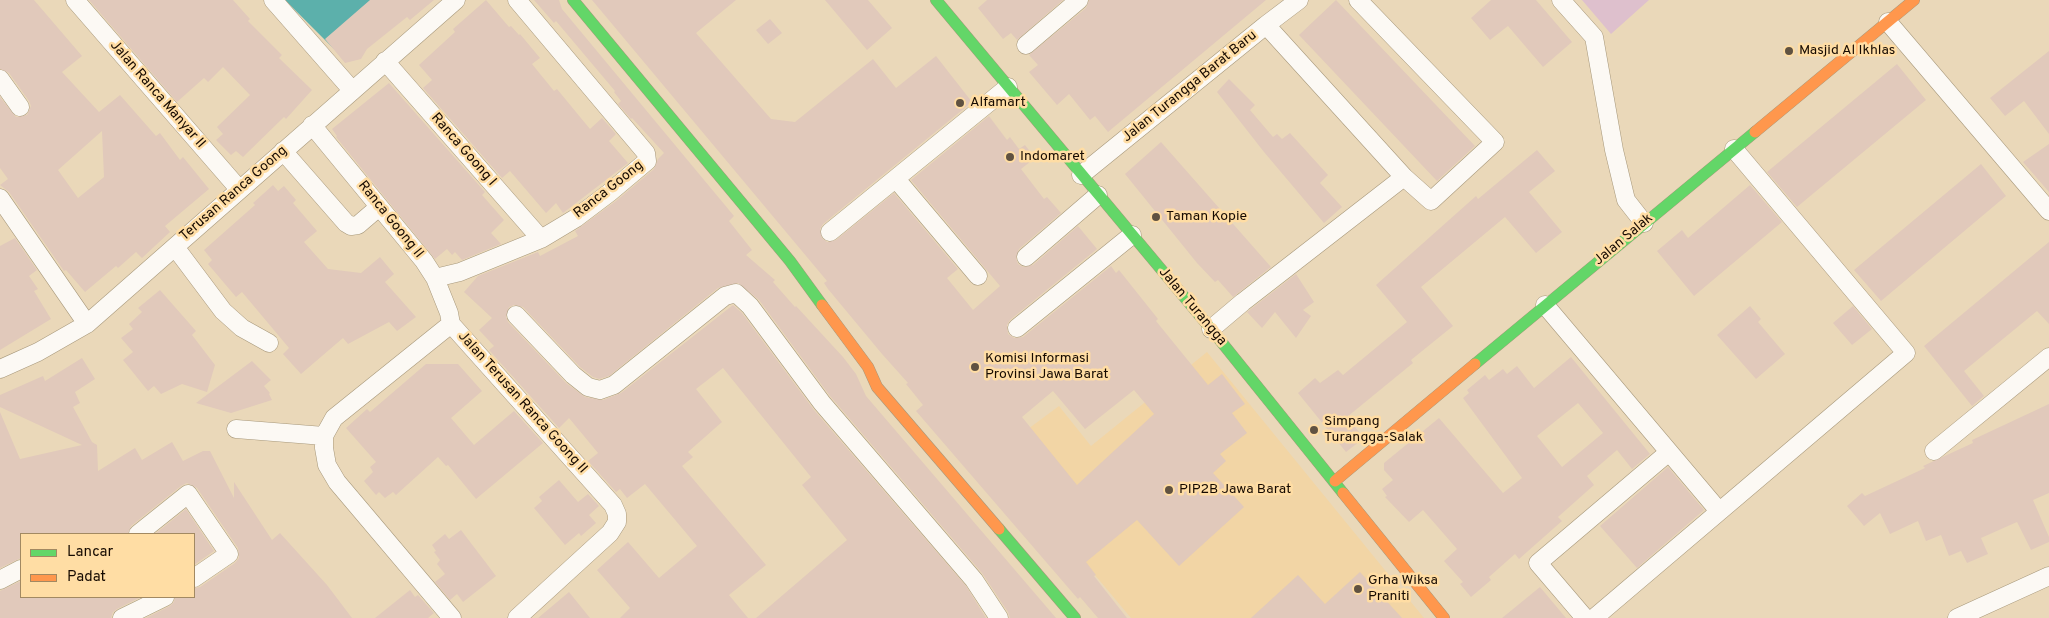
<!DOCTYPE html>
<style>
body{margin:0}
#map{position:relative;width:2049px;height:618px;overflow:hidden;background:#ead8b9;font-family:Overpass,sans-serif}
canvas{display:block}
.legend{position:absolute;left:20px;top:533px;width:175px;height:65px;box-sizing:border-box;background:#ffdda4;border:1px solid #a28962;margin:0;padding:6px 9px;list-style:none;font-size:15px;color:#160a00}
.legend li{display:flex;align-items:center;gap:10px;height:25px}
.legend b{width:25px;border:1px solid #a28962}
</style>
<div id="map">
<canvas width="2049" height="618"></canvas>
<ul class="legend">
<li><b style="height:6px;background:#63d668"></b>Lancar</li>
<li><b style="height:6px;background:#ff974d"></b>Padat</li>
</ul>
</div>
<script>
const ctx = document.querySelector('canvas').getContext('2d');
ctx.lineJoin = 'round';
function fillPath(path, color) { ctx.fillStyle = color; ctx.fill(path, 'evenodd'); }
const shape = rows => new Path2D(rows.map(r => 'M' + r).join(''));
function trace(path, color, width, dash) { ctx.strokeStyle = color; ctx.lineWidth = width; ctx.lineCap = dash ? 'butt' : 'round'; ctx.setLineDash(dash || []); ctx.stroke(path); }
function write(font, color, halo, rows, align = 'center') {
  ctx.font = font + ' Overpass,sans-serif'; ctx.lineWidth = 5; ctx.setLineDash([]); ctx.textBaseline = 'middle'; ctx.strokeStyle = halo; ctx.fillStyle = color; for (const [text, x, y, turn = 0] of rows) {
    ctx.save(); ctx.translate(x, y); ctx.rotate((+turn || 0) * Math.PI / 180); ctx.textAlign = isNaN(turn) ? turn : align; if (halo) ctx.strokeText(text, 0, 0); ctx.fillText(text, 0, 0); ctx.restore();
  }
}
const built = shape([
 [1207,352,1424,618,1131,618,1043,513,997,452,1059,406,1091,446]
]);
const green = shape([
 [1582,0,1649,0,1611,34]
]);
const water = shape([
 [285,0,409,0,347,62]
]);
const building = shape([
 [0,0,34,0,82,56,62,72,99,112,120,95,156,136,160,133,180,160,183,157,209,189,165,226,170,232,142,258,136,252,118,268,116,266,85,292,66,270,64,271,9,192,0,185,8,179,0,168,0,97,16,117,27,115,31,106,29,101,9,73,0,69],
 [102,131,104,177,78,198,58,170],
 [89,0,233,0,250,19,248,21,282,55,279,58,312,90,286,119,284,117,243,157,236,151,231,155,216,140,223,134,217,127,250,95,223,67,208,82,204,78,177,102],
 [370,0,434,0,410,20,407,17,367,49,361,59,345,63,325,39],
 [486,0,509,27,511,26,519,35,520,34,540,58,532,64,554,91,557,89,590,129,602,118,616,134,609,141,628,163,563,213,556,203,546,213,510,171,502,178,423,88,432,80,419,65,455,32,453,29],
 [534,0,559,0,562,9,734,216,729,221,752,250,746,255,775,280,773,282,795,307,796,306,843,357,856,374,866,396,1056,618,1010,618,1008,612,982,573,830,396,759,300,738,283,718,288,609,376,599,379,593,377,580,367,523,307,514,305,509,307,506,317,508,322,566,383,585,397,603,400,621,393,733,305,742,313,814,410,966,586,986,618,756,618,847,540,802,485,811,477,723,368,696,389,722,422,688,452,693,457,682,466,766,565,729,595,748,618,620,618,630,608,597,570,628,542,659,578,697,546,645,484,627,498,620,489,616,492,588,461,598,453,569,418,559,428,489,350,494,346,479,330,492,318,464,292,478,276,538,252,540,256,578,236,575,231,616,201,654,169,658,159,664,153,632,118,631,119,618,104,621,101,614,92,615,91,556,21,554,23],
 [592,0,736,0,696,33,771,119,795,122,873,59,896,88,936,56,972,102,823,224,820,229,822,238,827,242,836,240,894,193,958,269,947,278,973,310,1000,286,911,180,989,116,1007,140,1010,137,1019,149,1025,145,1035,158,1021,169,1044,199,1047,197,1061,213,1019,249,1016,258,1018,264,1023,267,1033,265,1078,226,1097,249,1010,320,1007,325,1008,334,1014,338,1023,337,1111,266,1116,273,1119,270,1158,319,1156,321,1208,385,1222,374,1245,404,1232,413,1247,433,1220,454,1226,461,1213,473,1244,507,1179,566,1137,520,1086,562,1096,575,1094,576,1127,618,1098,618,1080,597,1078,599,916,411,923,405,906,384,908,383,882,354,828,289,824,283,827,281],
 [1134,390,1154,414,1077,485,1022,417,1053,391,1085,429],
 [825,0,868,0,892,28,867,50],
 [987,0,1063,0,1017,40,1011,33,1003,39,978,8],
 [1089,0,1266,0,1108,132,1095,116,1090,120,1069,94,1057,105,1029,72,1038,65,1029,55,1086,8],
 [1336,0,1475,146,1437,181,1299,35],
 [1491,0,1536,0,1572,42,1543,67,1508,26,1490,40,1471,18],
 [770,19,782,33,768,44,756,30],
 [2049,51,2049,134,2024,101,2005,116,1990,98],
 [1897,64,1926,100,1797,207,1767,172],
 [1229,79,1255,105,1250,110,1273,137,1277,134,1282,139,1290,133,1328,175,1320,183,1342,207,1324,223,1264,152,1217,92],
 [389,83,485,192,482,195,504,220,491,233,501,244,462,260,455,252,452,255,447,249,435,259,336,137,337,136,332,129],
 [1161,142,1271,267,1233,297,1218,280,1215,282,1197,263,1125,174],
 [2049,144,2049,192,2023,162],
 [1537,150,1555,171,1529,192,1562,232,1536,253,1505,217,1421,287,1453,326,1411,360,1413,363,1347,417,1364,438,1346,452,1298,393,1315,378,1320,383,1338,370,1343,375,1407,322,1376,285,1476,196,1478,199],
 [1981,164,2006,196,1881,301,1854,270],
 [273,185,278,191,284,186,296,200,293,203,317,231,304,242,328,269,361,273,380,257,394,274,385,282,416,317,397,331,389,322,348,344,343,338,301,374,283,354,289,348,242,292,236,297,208,264,212,260,204,250,255,205,253,203],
 [1750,185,1782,222,1694,296,1657,251,1682,230,1688,238],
 [15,238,37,270,29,276,38,289,34,291,51,319,0,350,0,246],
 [2049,242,2049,324,2037,311,1964,371,1984,396,1972,406,1924,346],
 [1296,274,1314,302,1303,310,1311,316,1296,338,1275,312,1262,328,1247,312],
 [160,290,196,331,192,335,215,365,207,392,182,384,161,394,154,386,148,391,123,360,133,352,121,338,133,329,129,324,142,312,138,308],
 [1750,306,1761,319,1758,322,1785,354,1756,379,1717,335],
 [1853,306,1872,329,1852,345,1833,323],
 [1571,357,1650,454,1632,469,1617,450,1587,476,1594,485,1558,517,1562,521,1519,559,1515,554,1489,577,1491,580,1471,597,1460,584,1463,582,1444,561,1457,549,1423,510,1409,522,1385,497,1387,496,1382,489,1393,480,1384,470,1384,463,1439,418,1503,493,1522,478,1463,398,1469,393,1467,390,1485,375,1489,380,1503,369,1507,374,1517,366,1534,388],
 [1578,403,1603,433,1562,467,1537,436],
 [82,358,95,379,75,392,80,403,73,407,92,442,97,445,98,471,135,448,142,460,172,442,183,461,203,451,210,451,234,498,234,482,272,540,280,533,327,585,352,618,146,618,170,606,174,602,175,597,194,597,194,588,200,587,235,563,239,558,238,548,197,488,187,483,181,486,131,526,128,534,21,534,21,558,0,568,0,412,20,459,82,445,0,407,0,395,43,376,45,381],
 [252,361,271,380,264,386,270,393,269,394,272,400,231,413,196,403],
 [426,364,458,364,482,391,451,418,474,445,514,411,543,443,476,499,448,465,446,466,438,457,396,495,393,492,385,498,379,492,376,495,364,481,373,472,370,467,376,462,346,428,367,409,370,412],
 [2049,404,2049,493,2033,500,2049,537,2049,542,2031,550,2017,522,1981,538,1988,554,1967,563,1961,551,1949,556,1941,535,1926,541,1918,521,1890,534,1880,513,1864,526,1847,506,1862,493,1865,496,1925,468,1923,466,1973,443,1972,440],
 [1668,467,1704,510,1637,568,1600,526],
 [559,480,578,502,588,494,599,506,589,515,596,523,581,536,579,533,565,545,534,508,542,501,539,497],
 [186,509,214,551,194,565,194,534,155,534],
 [461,530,496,576,463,602,457,594,450,600,435,582,445,574,437,564,440,560,434,552,436,551,432,545,445,534,449,539],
 [1360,572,1402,618,1251,618,1298,575,1325,604],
 [21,581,21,597,141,597,117,609,113,612,111,618,0,618,0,591],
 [1540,587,1566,618,1502,618,1529,596],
 [410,590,415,597,418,595,434,613,428,618,375,618],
 [569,592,590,618,538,618]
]);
const street = shape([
 [75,0,239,189],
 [273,0,352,90],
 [1561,0,1594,37,1614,150,1626,200,1644,223],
 [1888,22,2049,211],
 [1266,25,1404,177,1431,201,1495,142,1358,0],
 [1026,45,1079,0],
 [385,61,541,239],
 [0,79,20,107],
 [312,125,424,261,435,278,449,313,451,324],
 [283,151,346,223,351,226,358,225,379,207],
 [1081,175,1266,25,1299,0],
 [896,179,978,276],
 [0,198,87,324],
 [830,232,1008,87],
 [175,247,223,311,242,328,269,343],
 [1026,257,1098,195],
 [435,278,460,272,541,239,576,218,609,193,647,161,646,153,517,0],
 [1545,305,1719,511],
 [516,315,573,375,588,387,600,390,614,385,725,296,736,293,750,306,822,403,974,580,999,618],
 [451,324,613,505,617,514,617,522,610,533,517,618],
 [451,324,334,418,324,436,324,448,327,465,337,482,452,618],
 [1017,328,1132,235],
 [1211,329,1243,302,1404,177],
 [0,369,38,352,87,324,456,0],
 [236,429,324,436],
 [1934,451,2049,357],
 [138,534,188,494,229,554,194,578],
 [0,580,21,569],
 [122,618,165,597],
 [1585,618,1538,563,1669,452],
 [1594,618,1906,353,1734,149],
 [1957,618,2049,576]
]);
const fast = shape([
 [573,0,790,261,822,305],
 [936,0,1211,329,1343,493],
 [1475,364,1755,132],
 [999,529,1075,618]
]);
const slow = shape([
 [1755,132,1914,0],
 [822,305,868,367,877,387,999,529],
 [1335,481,1475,364],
 [1343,493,1444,618]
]);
const markers = [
 [1789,51,5,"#605241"],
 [960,103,5,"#605241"],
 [1010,157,5,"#605241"],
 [1156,217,5,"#605241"],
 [975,367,5,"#605241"],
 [1314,430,5,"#605241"],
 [1169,490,5,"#605241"],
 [1358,589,5,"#605241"]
];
const poiNames = [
 ["Masjid Al Ikhlas",1799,51],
 ["Alfamart",970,103],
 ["Indomaret",1020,157],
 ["Taman Kopie",1166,217],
 ["Komisi Informasi",985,359],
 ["Provinsi Jawa Barat",985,375],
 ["Simpang",1324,422],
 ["Turangga-Salak",1324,438],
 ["PIP2B Jawa Barat",1179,490],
 ["Grha Wiksa",1368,581],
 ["Praniti",1368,597]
];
const streetNames = [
 ["Jalan Turangga Barat Baru",1190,87,-39],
 ["Jalan Ranca Manyar II",157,95,49],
 ["Ranca Goong I",463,150,49],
 ["Ranca Goong",609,190,-38],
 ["Terusan Ranca Goong",234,194,-41],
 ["Ranca Goong II",390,220,51],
 ["Jalan Salak",1624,240,-40],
 ["Jalan Turangga",1192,307,50],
 ["Jalan Terusan Ranca Goong II",522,403,48]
];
fillPath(built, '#f2d5a5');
fillPath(green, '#dec0cd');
fillPath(water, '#5cb0ab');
fillPath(building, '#e1c9bb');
trace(street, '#a7987b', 19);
trace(fast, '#a7987b', 12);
trace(slow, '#a7987b', 12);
trace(street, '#fcf9f4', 18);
trace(fast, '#63d668', 11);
trace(slow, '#ff974d', 11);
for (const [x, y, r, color] of markers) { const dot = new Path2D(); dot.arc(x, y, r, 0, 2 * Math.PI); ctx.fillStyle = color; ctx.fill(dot); trace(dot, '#ffdda4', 2); }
write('14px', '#160a00', '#ffdda4', poiNames, 'left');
write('14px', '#160a00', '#ffdda4', streetNames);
</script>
